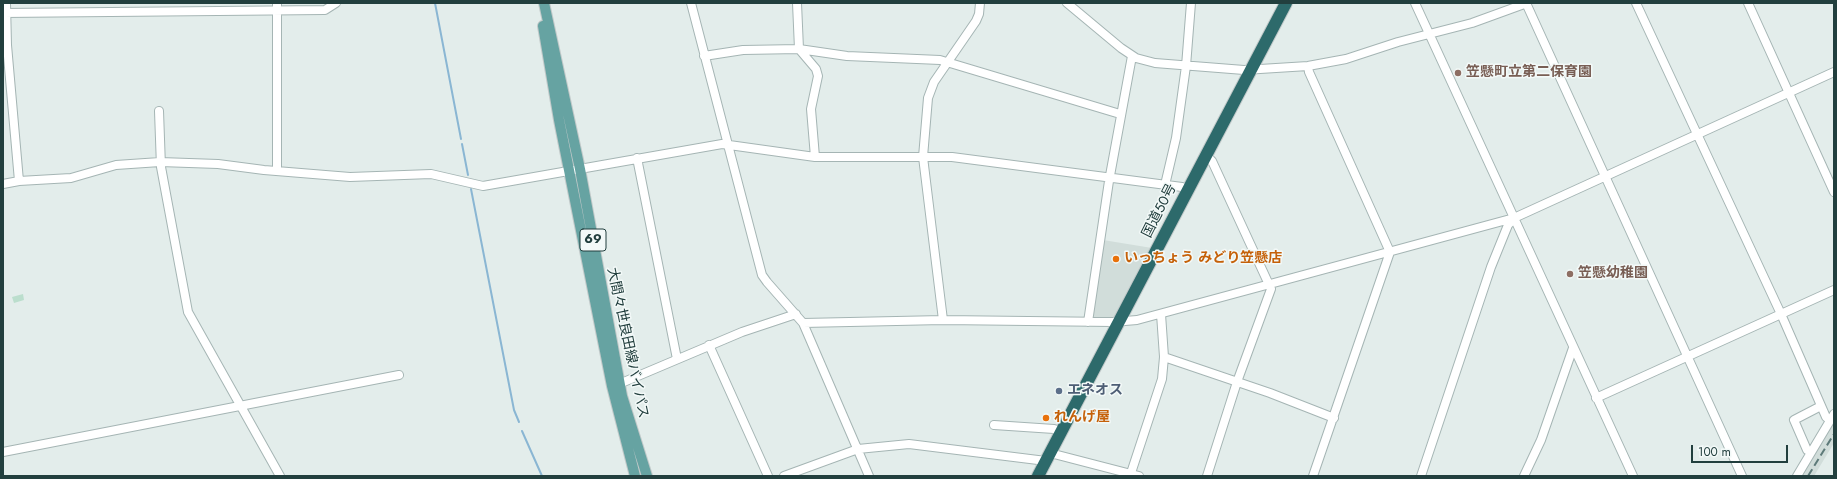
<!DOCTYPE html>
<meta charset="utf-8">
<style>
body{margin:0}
#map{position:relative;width:1837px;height:479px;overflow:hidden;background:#e3edeb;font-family:Jost,sans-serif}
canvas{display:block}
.frame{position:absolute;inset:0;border:4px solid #223f3e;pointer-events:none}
.scale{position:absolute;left:1691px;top:445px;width:97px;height:18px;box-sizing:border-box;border:2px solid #223f3e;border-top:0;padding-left:5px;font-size:12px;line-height:14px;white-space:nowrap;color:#223f3e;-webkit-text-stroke:3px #f3f9f8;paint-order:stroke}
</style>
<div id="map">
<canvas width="1837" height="479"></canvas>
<div class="frame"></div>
<div class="scale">100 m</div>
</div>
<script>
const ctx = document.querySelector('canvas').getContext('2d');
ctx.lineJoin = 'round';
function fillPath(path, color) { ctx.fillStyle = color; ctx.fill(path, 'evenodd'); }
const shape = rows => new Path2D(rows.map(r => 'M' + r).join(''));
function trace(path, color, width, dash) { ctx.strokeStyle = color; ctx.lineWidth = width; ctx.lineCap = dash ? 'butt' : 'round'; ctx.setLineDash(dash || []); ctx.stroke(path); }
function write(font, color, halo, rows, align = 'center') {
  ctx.font = font + ' Jost,"Noto Sans JP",sans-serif'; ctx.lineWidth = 3; ctx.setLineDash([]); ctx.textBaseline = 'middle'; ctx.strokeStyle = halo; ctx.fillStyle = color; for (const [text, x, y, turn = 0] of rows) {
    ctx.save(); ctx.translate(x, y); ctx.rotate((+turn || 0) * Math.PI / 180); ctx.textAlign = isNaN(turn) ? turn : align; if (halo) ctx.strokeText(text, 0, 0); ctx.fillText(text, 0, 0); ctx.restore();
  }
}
const built = shape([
 [1103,240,1152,248,1115,318,1112,319,1093,317],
 [1834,419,1834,443,1814,476,1799,476]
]);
const green = shape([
 [23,294,24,300,14,303,12,297]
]);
const stream = shape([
 [435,3,461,139],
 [462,144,468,175],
 [471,189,514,410,519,422],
 [522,431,542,476]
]);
const minor = shape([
 [6,3,7,45,19,181],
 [277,3,277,171],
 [691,3,762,275,767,282,803,323,869,476],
 [797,3,799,49,816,69,818,76,811,109,815,157],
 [1067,3,1121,48,1136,58,1155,63,1244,70,1308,66,1346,59,1398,42,1472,23,1527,3],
 [1415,3,1633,476],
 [1526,3,1742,476],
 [1636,3,1781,314,1826,417,1830,420],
 [1748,3,1834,192],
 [3,13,325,10,336,3],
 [704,56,743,50,799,49,847,56,940,60,1120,114],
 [1308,66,1309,72,1390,252,1313,476],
 [159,111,161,167,188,312,280,476],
 [1206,155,1212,161,1271,289,1237,382,1207,476],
 [637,158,677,359],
 [3,184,19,181,71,178,116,165,160,162,218,164,264,170,350,177,431,174,483,186,722,144,815,157,952,157,1182,187,1188,189],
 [1165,185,1176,138,1186,66,1191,3],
 [943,320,923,157,928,98,934,82,976,21,979,14,980,3],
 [1088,322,1109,181,1132,56],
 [803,323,943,320,1113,322,1137,320,1514,218,1834,72],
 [709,345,768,476],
 [1164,357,1270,393,1334,418],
 [619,384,742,332,796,314],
 [1596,398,1834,290],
 [994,425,1054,429,1062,432],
 [3,452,399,375],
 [1811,452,1807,450,1794,420,1821,406],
 [1050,453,1139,476],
 [784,476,858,449,909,444,1046,461],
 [1130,476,1162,379,1164,357,1161,314],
 [1421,476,1491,267,1508,225,1514,219],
 [1524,476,1541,440,1573,348],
 [1797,476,1834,414]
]);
const major = shape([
 [544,3,580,169,622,396,647,476],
 [543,26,559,120,612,386,635,476]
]);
const highway = shape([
 [1038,476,1286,3]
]);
const rail = shape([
 [1808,476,1834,434]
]);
const markers = [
 [1458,73,4,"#8d6e63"],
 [1116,259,4,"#e8710a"],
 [1570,274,4,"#8d6e63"],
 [1059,391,4,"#5c6f8a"],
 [1046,418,4,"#e8710a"]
];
const shields = [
 [593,240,26]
];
const shieldNames = [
 ["69",593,240]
];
const educationNames = [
 ["笠懸町立第二保育園",1466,73],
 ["笠懸幼稚園",1578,274]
];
const streetNames = [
 ["国道50号",1160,211,-63],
 ["大間々世良田線バイパス",627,343,78]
];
const foodNames = [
 ["いっちょう みどり笠懸店",1124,259],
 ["れんげ屋",1054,418]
];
const serviceNames = [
 ["エネオス",1067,391]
];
fillPath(built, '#d1ddda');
fillPath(green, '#bbdecd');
trace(stream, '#8ab6d3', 2);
trace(minor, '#a5b5b4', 10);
trace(major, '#c1c9c9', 12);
trace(highway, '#c1c9c9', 14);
trace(minor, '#fff', 8);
trace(major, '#66a3a2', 10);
trace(highway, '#2d6a6b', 12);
trace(rail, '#5d7a79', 2, [8, 4]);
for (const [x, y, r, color] of markers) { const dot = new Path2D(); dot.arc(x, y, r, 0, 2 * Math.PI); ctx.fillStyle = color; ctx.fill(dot); trace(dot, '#f3f9f8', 1.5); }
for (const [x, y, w] of shields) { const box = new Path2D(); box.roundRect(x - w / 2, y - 11, w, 22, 3); ctx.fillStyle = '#f3f9f8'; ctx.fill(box); trace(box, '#223f3e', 1); }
write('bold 13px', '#223f3e', null, shieldNames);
write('bold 14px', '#785e54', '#f3f9f8', educationNames, 'left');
write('14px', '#223f3e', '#f3f9f8', streetNames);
write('bold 14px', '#c56008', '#f3f9f8', foodNames, 'left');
write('bold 14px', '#4e5e75', '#f3f9f8', serviceNames, 'left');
</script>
